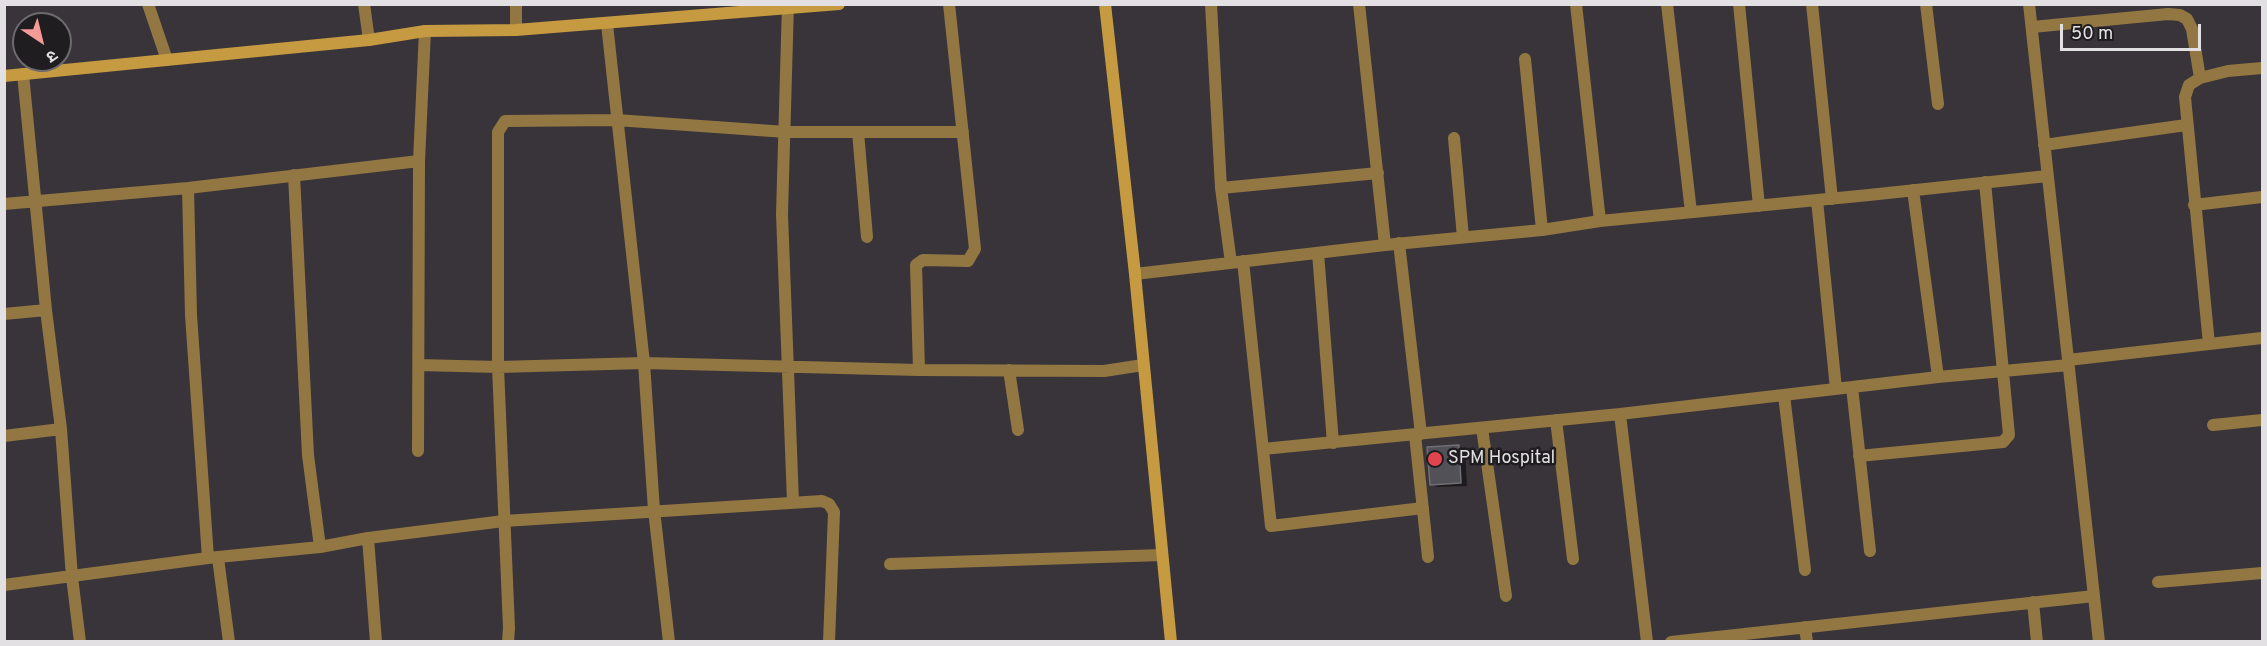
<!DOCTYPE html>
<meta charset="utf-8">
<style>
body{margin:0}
#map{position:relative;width:2267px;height:646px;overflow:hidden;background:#39343a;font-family:Overpass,"Noto Sans Devanagari",sans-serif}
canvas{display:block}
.frame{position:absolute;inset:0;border:6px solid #e3e0e3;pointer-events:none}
.north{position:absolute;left:12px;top:12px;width:60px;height:60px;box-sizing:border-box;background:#1f1d1f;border:2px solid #6d6b6d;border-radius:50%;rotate:145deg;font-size:16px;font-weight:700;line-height:24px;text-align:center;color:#e3e0e3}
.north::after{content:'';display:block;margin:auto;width:21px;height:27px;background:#f59b97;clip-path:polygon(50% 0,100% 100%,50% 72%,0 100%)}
.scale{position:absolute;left:2060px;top:24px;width:141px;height:27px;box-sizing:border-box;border:3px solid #e3e0e3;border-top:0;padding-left:8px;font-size:18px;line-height:21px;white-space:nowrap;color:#e3e0e3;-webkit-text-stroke:4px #1f1d1f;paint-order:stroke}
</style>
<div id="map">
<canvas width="2267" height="646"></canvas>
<div class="frame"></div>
<div class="north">उ</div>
<div class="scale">50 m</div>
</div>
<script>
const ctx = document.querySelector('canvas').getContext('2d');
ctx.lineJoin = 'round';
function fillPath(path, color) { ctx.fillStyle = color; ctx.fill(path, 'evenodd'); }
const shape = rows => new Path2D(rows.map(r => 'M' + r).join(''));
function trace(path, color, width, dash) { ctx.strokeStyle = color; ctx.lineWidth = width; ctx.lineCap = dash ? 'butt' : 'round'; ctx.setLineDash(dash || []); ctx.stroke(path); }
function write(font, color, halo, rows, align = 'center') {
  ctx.font = font + ' Overpass,sans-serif'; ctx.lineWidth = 5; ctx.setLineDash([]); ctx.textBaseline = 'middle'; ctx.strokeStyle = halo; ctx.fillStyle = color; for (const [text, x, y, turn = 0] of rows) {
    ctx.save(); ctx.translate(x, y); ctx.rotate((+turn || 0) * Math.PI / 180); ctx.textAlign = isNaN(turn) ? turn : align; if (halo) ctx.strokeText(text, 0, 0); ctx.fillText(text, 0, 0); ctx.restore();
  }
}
const shadow = shape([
 [1459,446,1465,450,1467,486,1437,487,1431,484]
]);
const building = shape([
 [1459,445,1461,483,1430,485,1427,447,1459,445]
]);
const street = shape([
 [148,4,167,60],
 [364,4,369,40],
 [788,4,782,214,793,502],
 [1211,4,1221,188],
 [1359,4,1385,245],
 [1576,4,1600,221],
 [1667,4,1691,212],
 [1739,4,1759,206],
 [1812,4,1832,199],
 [1926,4,1938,104],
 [2029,4,2099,642],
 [607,24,644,363,654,510,669,642],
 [2032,27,2168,14,2180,15,2187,19,2192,29,2200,78],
 [516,30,516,4],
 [1525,59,1542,230],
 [23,74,46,310,61,429,72,577,80,642],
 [858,132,867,237],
 [1454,138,1463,237],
 [2044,145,2186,125],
 [294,175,308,455,320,547],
 [188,188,191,315,208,558],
 [1913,190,1938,377],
 [1817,200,1836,389],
 [4,204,188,188,419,161],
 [2194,205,2262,197],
 [1399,243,1421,434],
 [1318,253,1333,443],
 [1243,261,1271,526,1423,508],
 [1231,263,1221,188,1378,173],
 [1135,274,1385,245,1542,230,1600,221,1869,195,2047,176],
 [4,314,46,310],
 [2209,344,2185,97,2189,85,2200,78,2228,71,2262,68],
 [2068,360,2262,338],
 [419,365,498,367,644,363,919,370,1104,371,1143,365],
 [919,370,916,265,923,260,968,261,975,249,949,4],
 [1009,370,1018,430],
 [1852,387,1870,551],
 [1784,395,1805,570],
 [1620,414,1647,642],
 [1556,420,1573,559],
 [2213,425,2262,420],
 [1482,428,1506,596],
 [1415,435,1428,557],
 [4,436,61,429],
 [1263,449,1620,414,1938,377,2069,365],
 [418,451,419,161,425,31],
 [1859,456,2003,442,2009,435,1985,182],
 [368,538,376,642],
 [218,558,229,642],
 [890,564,1162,555],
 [2158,582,2262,573],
 [4,585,208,558,320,547,368,538,504,521,822,501,829,504,834,512,829,642],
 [2033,602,2037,642],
 [1805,627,1807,642],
 [508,642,509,628,498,367,498,132,505,121,616,120,786,132,963,132],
 [1671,642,2094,596]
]);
const secondary = shape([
 [1105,4,1135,274,1171,642],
 [4,76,369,40,425,31,516,30,839,4]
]);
const markers = [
 [1435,459,8,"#e0444e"]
];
const poiNames = [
 ["SPM Hospital",1448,459]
];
fillPath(shadow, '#0007');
fillPath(building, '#535158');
trace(building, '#706e76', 1.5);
trace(street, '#927742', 12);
trace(secondary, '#c59a40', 12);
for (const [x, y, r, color] of markers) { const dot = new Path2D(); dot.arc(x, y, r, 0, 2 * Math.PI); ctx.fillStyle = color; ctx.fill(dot); trace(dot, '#1f1d1f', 2); }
write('18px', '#e3e0e3', '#1f1d1f', poiNames, 'left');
</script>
